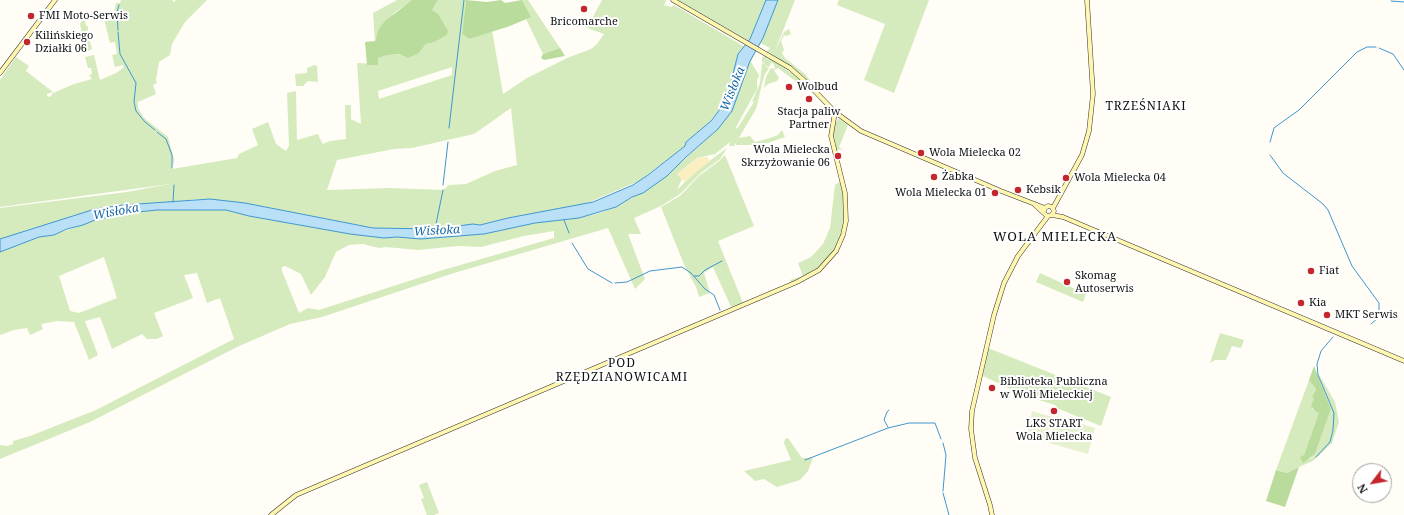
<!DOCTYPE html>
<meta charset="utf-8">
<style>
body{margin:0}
#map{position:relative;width:1404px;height:515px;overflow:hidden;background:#fffdf5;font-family:"Noto Serif",serif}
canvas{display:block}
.north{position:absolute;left:1352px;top:463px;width:40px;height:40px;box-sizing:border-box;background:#fff;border:1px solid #a0a0a0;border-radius:50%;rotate:239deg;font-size:11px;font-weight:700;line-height:16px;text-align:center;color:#111}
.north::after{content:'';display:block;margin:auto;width:14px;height:18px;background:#c4262e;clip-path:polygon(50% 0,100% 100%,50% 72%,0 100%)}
</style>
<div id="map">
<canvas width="1404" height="515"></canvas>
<div class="north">N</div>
</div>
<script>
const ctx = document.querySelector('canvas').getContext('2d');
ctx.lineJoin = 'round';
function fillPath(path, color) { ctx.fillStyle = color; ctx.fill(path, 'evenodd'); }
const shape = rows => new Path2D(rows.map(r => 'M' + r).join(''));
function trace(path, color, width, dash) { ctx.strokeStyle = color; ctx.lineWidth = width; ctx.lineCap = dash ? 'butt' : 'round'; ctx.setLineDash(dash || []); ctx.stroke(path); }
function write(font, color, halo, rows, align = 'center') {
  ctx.font = font + ' "Noto Serif",serif'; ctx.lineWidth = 4; ctx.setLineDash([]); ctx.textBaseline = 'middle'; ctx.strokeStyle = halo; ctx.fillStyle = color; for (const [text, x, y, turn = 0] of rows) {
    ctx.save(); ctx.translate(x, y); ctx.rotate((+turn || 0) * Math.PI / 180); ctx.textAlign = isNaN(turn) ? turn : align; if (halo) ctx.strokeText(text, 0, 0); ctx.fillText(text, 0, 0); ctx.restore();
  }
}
const green = shape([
 [121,0,172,0,174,2,176,0,207,0,185,22,172,44,170,55,159,62,156,80,157,83,153,85,156,94,138,102,138,108,143,117,168,137,174,159,174,165,171,156,172,169,237,158,239,154,258,145,252,129,268,122,276,144,286,151,289,146,287,93,296,91,297,140,318,134,320,139,323,144,330,141,346,139,345,105,351,105,351,119,361,124,357,63,378,64,378,58,388,55,419,53,426,44,435,42,447,35,432,10,438,0,466,0,462,34,469,39,492,30,503,94,527,78,567,58,591,49,597,44,604,34,587,28,602,0,666,0,664,5,671,7,674,5,745,47,738,54,734,72,728,89,727,100,706,126,693,136,685,146,639,181,585,204,508,218,480,225,473,224,439,229,392,229,374,228,245,203,198,199,162,203,106,206,0,239,0,208,127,192,170,184,0,207,0,80,16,57,29,66,26,71,53,92,47,94,47,96,50,97,53,93,74,84,92,79,89,75,92,74,91,68,88,68,85,57,94,55,100,80,116,73,124,67,123,65,115,67,112,55,117,54,115,42,110,43,103,15,114,13,116,3,120,3],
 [452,67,452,75,379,99,378,91],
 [511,108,517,165,495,171,466,184,449,185,443,190,390,188,327,190,337,160,394,149,412,148,474,134],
 [397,0,413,0,395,12,378,30,375,41,373,13],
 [522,0,528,0,560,48,543,54,526,19,530,17],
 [678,0,766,0,749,41],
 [778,0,795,0,775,51,784,32,789,29,809,76,791,34,786,36,784,35,781,41,784,50,782,53,785,58,805,74,819,92,799,73,769,52,767,59,770,59,795,75,805,84,806,89,778,68,774,70,779,78,777,81,768,84,764,88,766,77,771,68,774,69,775,67,772,62,769,67,763,65,769,68,764,76,756,109,734,146,729,146,730,142,715,154,697,158,677,174,682,179,677,190,696,171,727,148,720,159,701,173,680,194,661,206,634,218,641,234,628,234,645,279,635,289,608,228,454,273,322,317,290,324,237,347,90,422,0,459,0,445,7,446,13,444,13,441,30,436,96,410,234,339,220,298,207,303,197,273,184,275,193,298,154,313,163,336,157,339,147,339,142,334,112,349,100,317,85,321,98,355,89,360,74,322,57,321,41,324,43,329,30,335,27,328,14,330,0,335,0,252,16,245,39,237,54,235,95,220,104,219,128,213,157,210,226,210,249,216,350,234,384,238,397,237,421,239,484,234,535,223,579,218,600,213,616,207,660,181,718,129,737,97,750,61,756,52,751,62,759,75,757,80,757,89,736,127,737,129,754,102,753,101,751,104,760,83,762,63,763,64,764,63,762,62,762,58,770,48,760,43],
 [554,231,554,238,443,270,319,310,308,308,299,313,282,271,282,267,285,266,301,274,311,295,325,277,336,252,349,245,363,244,379,248,386,247,418,250,458,246,481,247,524,236],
 [104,257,117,298,79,313,70,311,59,276],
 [839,0,929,0,894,93,864,80,885,24,837,5],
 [80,19,86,19,85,20,86,26,88,26,88,29,87,32,90,37,89,39,92,48,91,50,85,52,80,23,82,22],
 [314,65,317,66,318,82,308,81,303,86,296,86,295,74,307,73,307,68],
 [839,119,848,125,839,147,843,150,839,149,836,152,833,135,835,122],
 [782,130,785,137,762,145,736,145,736,143,739,138,750,136,755,142,770,138,778,135],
 [725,155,754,226,718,241,743,303,731,307,713,267,704,273,710,293,699,297,696,287,685,267,661,207,680,196,699,176,719,161],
 [841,181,843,192,845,220,842,234,835,250,822,266,791,283,790,280,803,276,798,263,811,257,823,244,830,228,835,185],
 [1040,273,1086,294,1083,302,1036,282],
 [1220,333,1244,340,1241,348,1232,346,1226,360,1215,360,1210,363],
 [988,348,1111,397,1101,426,1059,409,1055,405,1023,395,983,376],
 [1317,371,1335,402,1339,422,1332,443,1313,461,1299,467,1287,473,1276,470,1309,380,1316,389,1312,397,1314,399,1312,408,1316,412,1319,412,1304,455,1310,459,1315,454,1331,409],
 [788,438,802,458,813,458,808,471,800,480,777,487,764,479,755,481,744,471,791,460,784,443,785,439],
 [427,482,439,513,434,515,427,515,421,499,424,498,419,485]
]);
const forest = shape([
 [412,0,438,0,432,10,438,14,448,31,447,35,435,42,426,44,419,53,408,58,400,54,388,55,378,58,378,65,367,65,365,42,375,41,378,30,385,21],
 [466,0,487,2,501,0,505,3,522,0,531,17,510,26,469,39,462,34],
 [560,48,565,56,544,60,541,58,543,54],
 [1314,366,1331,409,1315,454,1303,463,1300,457,1304,455,1319,412,1316,412,1311,406,1314,399,1312,397,1316,389,1309,380],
 [1299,467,1285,507,1266,501,1276,470,1287,473]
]);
const sand = shape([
 [707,157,710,161,684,182,677,174,697,158]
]);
const pitch = shape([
 [1032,411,1052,417,1045,442,1026,437],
 [1057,416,1095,428,1088,454,1049,443]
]);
const water = shape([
 [766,0,778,0,763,38,750,61,732,111,718,129,686,157,667,176,643,193,632,197,616,207,579,218,535,223,484,234,421,239,397,237,384,238,350,234,249,216,226,210,157,210,128,213,95,220,83,225,67,229,54,235,39,237,0,252,0,239,95,209,123,205,210,199,245,203,373,228,435,229,473,224,480,225,508,218,593,202,633,185,648,175,685,146,686,142,711,121,727,100,726,95,731,82,738,54,750,39,766,0]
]);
const stream = shape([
 [1391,1,1404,2],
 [118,30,117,12,119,5],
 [118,32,120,54,136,83,134,102,136,111,145,122,155,130],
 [1379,48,1393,54,1404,70],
 [449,128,464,0],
 [157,132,166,139,172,155,172,168],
 [1270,142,1274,128,1278,125,1299,110,1357,52,1367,47,1376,47],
 [1270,155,1283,173,1323,204,1328,210,1352,266,1379,303,1379,317,1371,324],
 [443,185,448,142],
 [173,202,174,185],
 [564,220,569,233],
 [435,229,443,190],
 [572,243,588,269,612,283],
 [694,276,699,276,705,270,722,261],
 [615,283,627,282,650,271,682,267,691,273,705,289,714,295,720,310],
 [888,427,884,420,887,412,889,410],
 [1316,457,1330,442,1333,430,1334,413,1318,375,1317,364,1321,351,1333,337],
 [805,460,888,428,909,423,935,423,941,439],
 [943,491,946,455,943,443],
 [943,493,949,515]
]);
const secondary = shape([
 [673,0,790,68,808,84,835,112,861,131,1001,191,1045,208],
 [0,73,55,0],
 [1035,205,1047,216,1052,215,1054,211,1052,207,1048,206,1045,208,1044,211],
 [1053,208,1082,155,1089,131,1093,94,1087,0],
 [1052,215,1063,217,1404,361],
 [271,515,296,495,797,282,819,270,836,251,843,235,846,221,845,193,831,136,835,112],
 [992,515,990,505,975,458,971,429,972,411,994,315,1004,283,1018,256,1048,216]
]);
const markers = [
 [584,9,4,"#c4262e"],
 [31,16,4,"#c4262e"],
 [27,42,4,"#c4262e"],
 [789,87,4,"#c4262e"],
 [809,99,4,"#c4262e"],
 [921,153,4,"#c4262e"],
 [838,156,4,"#c4262e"],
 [934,177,4,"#c4262e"],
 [1066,178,4,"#c4262e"],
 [1018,190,4,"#c4262e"],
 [995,193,4,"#c4262e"],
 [1311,271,4,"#c4262e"],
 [1067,282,4,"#c4262e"],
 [1301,303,4,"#c4262e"],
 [1327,315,4,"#c4262e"],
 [992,388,4,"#c4262e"],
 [1054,411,4,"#c4262e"]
];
const poiNames = [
 ["FMI Moto-Serwis",39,16],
 ["Bricomarche",584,22,"center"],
 ["Kilińskiego",35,36],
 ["Działki 06",35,49],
 ["Wolbud",797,87],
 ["Stacja paliw",809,112,"center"],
 ["Partner",809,125,"center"],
 ["Wola Mielecka",830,150,"right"],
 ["Skrzyżowanie 06",830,163,"right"],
 ["Wola Mielecka 02",929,153],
 ["Żabka",942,177],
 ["Wola Mielecka 04",1074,178],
 ["Kebsik",1026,190],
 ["Wola Mielecka 01",987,193,"right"],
 ["Fiat",1319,271],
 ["Skomag",1075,276],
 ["Autoserwis",1075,289],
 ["Kia",1309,303],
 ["MKT Serwis",1335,315],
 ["Biblioteka Publiczna",1000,382],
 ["w Woli Mieleckiej",1000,395],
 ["LKS START",1054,424,"center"],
 ["Wola Mielecka",1054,437,"center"]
];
const waterNames = [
 ["Wisłoka",733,89,-68],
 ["Wisłoka",116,212,-10],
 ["Wisłoka",437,231,-3]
];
const neighbourhoodNames = [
 ["TRZEŚNIAKI",1146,107],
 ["POD",622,364],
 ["RZĘDZIANOWICAMI",622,378]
];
const quarterNames = [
 ["WOLA MIELECKA",1055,237]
];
fillPath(green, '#d5ebbd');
fillPath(forest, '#b9dc9c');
fillPath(sand, '#fbeec1');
fillPath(pitch, '#e6f2cf');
fillPath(water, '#b9e0f7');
trace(water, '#3f96cf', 1);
trace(stream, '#3f96cf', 1);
trace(secondary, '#333', 5);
trace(secondary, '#fff6b0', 4);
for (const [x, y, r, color] of markers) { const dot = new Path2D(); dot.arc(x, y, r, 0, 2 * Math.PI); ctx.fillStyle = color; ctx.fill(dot); trace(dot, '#fff', 1.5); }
write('11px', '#111', '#fff', poiNames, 'left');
write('italic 12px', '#1768a6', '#fff', waterNames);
ctx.letterSpacing = '1px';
write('12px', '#111', '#fff', neighbourhoodNames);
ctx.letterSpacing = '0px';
ctx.letterSpacing = '1px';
write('13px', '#111', '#fff', quarterNames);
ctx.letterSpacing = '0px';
</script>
